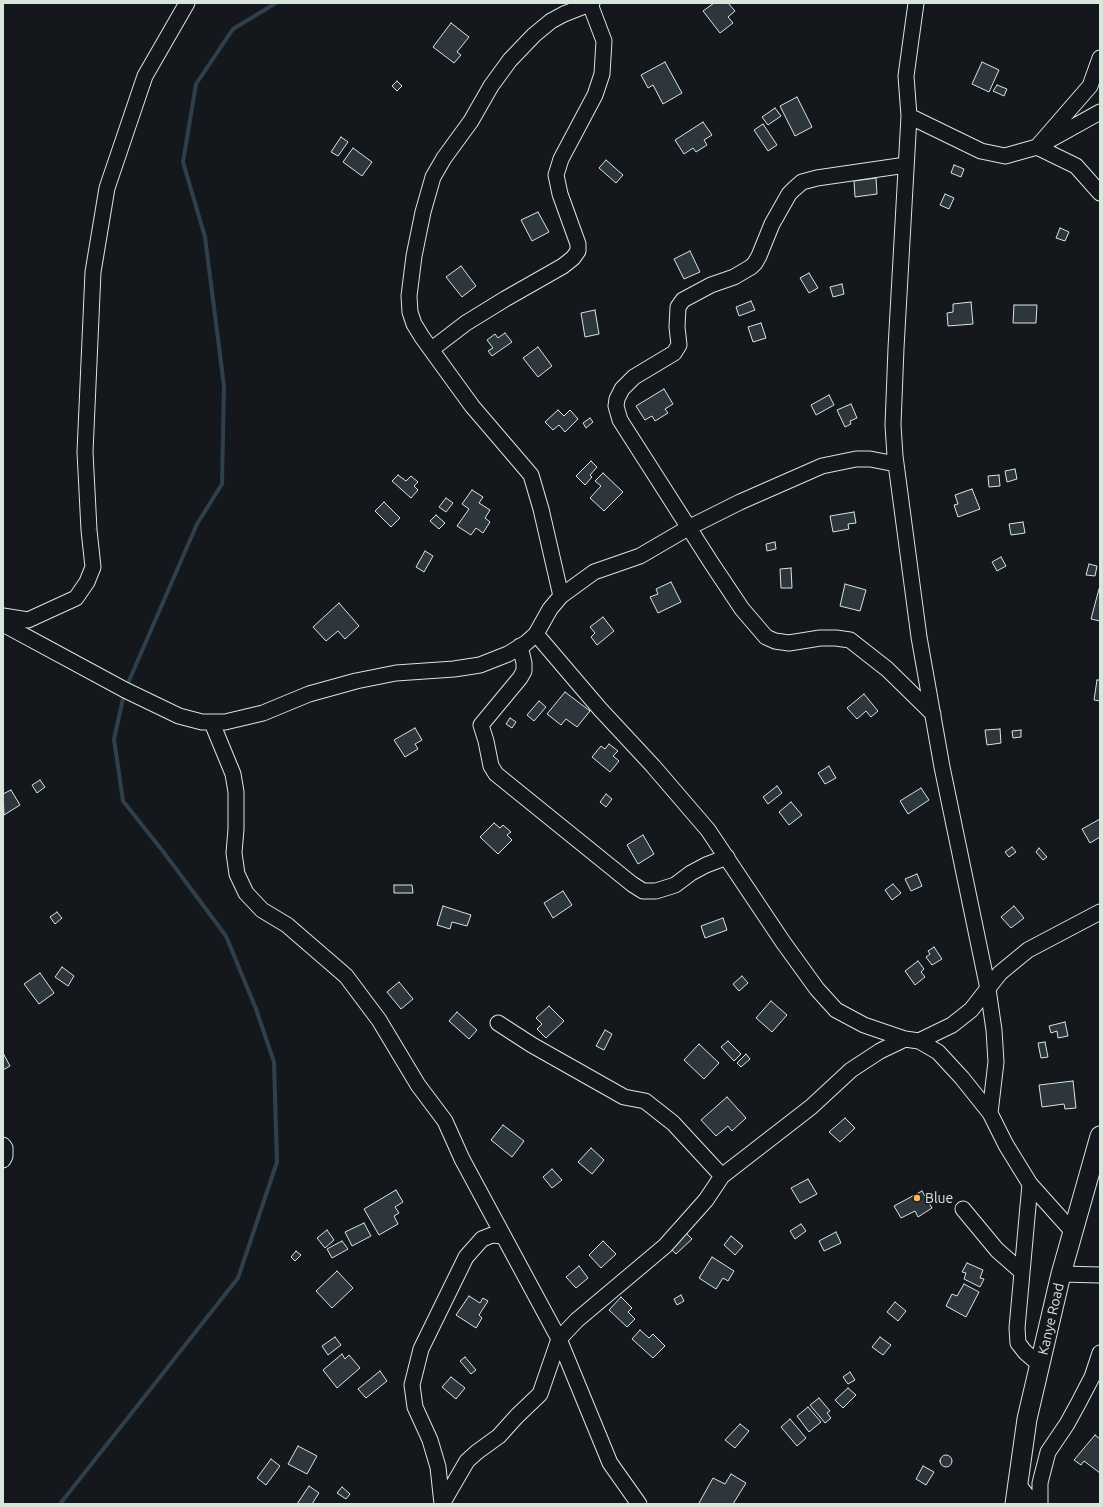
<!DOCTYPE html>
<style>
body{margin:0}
#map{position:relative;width:1103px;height:1507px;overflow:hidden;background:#14181c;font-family:Ubuntu,sans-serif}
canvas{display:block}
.frame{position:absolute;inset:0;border:4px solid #d8e6dc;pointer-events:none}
</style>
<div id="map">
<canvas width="1103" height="1507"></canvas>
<div class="frame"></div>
</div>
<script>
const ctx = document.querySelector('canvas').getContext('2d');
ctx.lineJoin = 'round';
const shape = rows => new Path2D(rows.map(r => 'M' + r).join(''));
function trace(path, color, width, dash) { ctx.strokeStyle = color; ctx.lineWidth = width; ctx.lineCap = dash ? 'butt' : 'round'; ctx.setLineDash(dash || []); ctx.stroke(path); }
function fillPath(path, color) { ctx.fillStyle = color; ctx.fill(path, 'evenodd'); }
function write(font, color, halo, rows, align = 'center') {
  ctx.font = font + ' Ubuntu,sans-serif'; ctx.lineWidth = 3; ctx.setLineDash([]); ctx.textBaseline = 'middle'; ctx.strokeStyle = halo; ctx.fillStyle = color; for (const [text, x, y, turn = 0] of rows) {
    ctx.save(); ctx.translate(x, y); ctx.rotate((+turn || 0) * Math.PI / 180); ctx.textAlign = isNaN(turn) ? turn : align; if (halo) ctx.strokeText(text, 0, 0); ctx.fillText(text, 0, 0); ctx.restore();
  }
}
const stream = shape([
 [60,1504,238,1278,277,1162,274,1062,256,1009,226,936,162,850,123,801,114,739,125,690,197,524,222,484,224,386,205,237,183,162,196,84,233,29,276,3]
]);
const building = shape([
 [714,3,728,3,735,11,728,17,733,23,720,33,703,11,714,3],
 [451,23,469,37,457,52,461,55,454,63,433,47,451,23],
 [665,62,682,93,663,104,653,85,648,88,641,75,665,62],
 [982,62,999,70,989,92,972,84,982,62],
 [397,81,402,86,397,91,392,86,397,81],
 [997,85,1007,89,1004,96,993,91,997,85],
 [797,97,812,127,795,136,780,106,797,97],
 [775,108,781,116,768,125,762,117,775,108],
 [703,122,712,135,704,140,707,145,696,152,693,148,684,154,675,140,703,122],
 [763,124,777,145,768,151,754,130,763,124],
 [341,137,348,142,338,156,331,152,341,137],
 [353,148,372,162,362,176,343,162,353,148],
 [606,160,623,175,616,183,599,168,606,160],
 [954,165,964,169,961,177,951,173,954,165],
 [876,178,877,194,855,197,854,181,876,178],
 [945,194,954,198,949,209,940,205,945,194],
 [538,212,549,232,532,241,521,220,538,212],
 [1060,228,1069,232,1065,241,1056,238,1060,228],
 [690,251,700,272,684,279,674,259,690,251],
 [461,266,476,286,462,297,446,277,461,266],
 [809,273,818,288,809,293,800,278,809,273],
 [842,284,844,294,833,297,830,287,842,284],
 [751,301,755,310,739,316,736,307,751,301],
 [971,302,973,324,948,326,947,313,953,312,953,304,971,302],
 [1014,305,1037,305,1036,323,1013,323,1014,305],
 [595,310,599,334,585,337,581,313,595,310],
 [761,323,766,338,753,342,748,327,761,323],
 [505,333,512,342,492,356,488,351,493,348,487,340,495,334,498,338,505,333],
 [538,347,552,366,538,377,523,358,538,347],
 [664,389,673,404,665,409,668,413,655,421,652,416,645,420,636,406,664,389],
 [829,395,834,405,816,415,811,405,829,395],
 [851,404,857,418,850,421,851,424,845,427,837,410,851,404],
 [558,410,564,416,570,410,578,419,565,432,559,425,553,430,545,422,558,410],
 [590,418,593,422,586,428,583,423,590,418],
 [591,461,597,467,590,475,592,477,585,485,576,476,591,461],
 [1015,469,1017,479,1007,482,1005,471,1015,469],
 [603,473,623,492,604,511,590,498,601,486,595,481,603,473],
 [398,475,406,481,411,476,418,482,414,486,418,490,411,498,392,481,398,475],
 [999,475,1000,486,989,487,988,476,999,475],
 [972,489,980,509,958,517,954,505,958,504,955,495,972,489],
 [472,490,483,497,479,503,490,510,485,518,490,522,483,533,476,528,471,535,457,526,469,509,462,504,472,490],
 [446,498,453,503,446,512,439,507,446,498],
 [384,502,400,518,391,527,375,511,384,502],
 [854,512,856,523,848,524,849,529,833,532,830,516,854,512],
 [436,515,445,523,439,529,430,521,436,515],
 [1023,522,1025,533,1011,535,1009,524,1023,522],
 [775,542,776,549,767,551,766,544,775,542],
 [425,551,433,556,424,572,416,567,425,551],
 [1001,557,1006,566,997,571,992,562,1001,557],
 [1089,564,1097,566,1095,576,1086,575,1089,564],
 [791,568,792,588,781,588,780,569,791,568],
 [671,582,681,602,658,613,650,597,658,594,656,589,671,582],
 [845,584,866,590,860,611,840,606,845,584],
 [1099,589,1100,589,1100,621,1091,619,1099,589],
 [339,603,359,626,345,639,338,631,326,641,313,627,339,603],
 [603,617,614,631,597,645,591,637,595,633,590,627,603,617],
 [1097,680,1100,680,1100,701,1094,700,1097,680],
 [565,692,590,711,577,727,566,719,561,725,547,714,565,692],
 [864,694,878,711,871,717,866,711,857,719,847,708,864,694],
 [539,701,546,707,534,721,527,715,539,701],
 [510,718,516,722,512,728,506,724,510,718],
 [415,728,422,740,415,744,418,749,405,757,394,740,415,728],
 [1000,729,1001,743,987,745,985,730,1000,729],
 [1021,730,1021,737,1013,738,1012,731,1021,730],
 [609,744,618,751,613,756,619,761,610,772,592,757,601,746,605,749,609,744],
 [829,766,836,778,825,784,818,773,829,766],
 [40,780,45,787,37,793,32,785,40,780],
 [777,786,782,793,768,804,763,797,777,786],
 [921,788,929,800,908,814,900,801,921,788],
 [11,790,20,805,4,815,3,794,11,790],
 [606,794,612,799,606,807,600,802,606,794],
 [791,802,802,815,789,825,779,812,791,802],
 [1100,819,1100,837,1090,843,1082,829,1100,819],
 [494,823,500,828,503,825,511,832,507,835,512,840,498,854,480,837,494,823],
 [643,835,654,854,638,864,627,845,643,835],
 [1012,847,1016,852,1009,857,1005,852,1012,847],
 [1039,848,1047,857,1043,860,1036,852,1039,848],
 [917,874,922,886,911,891,905,879,917,874],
 [893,884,901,893,892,900,885,890,893,884],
 [394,885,412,885,413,893,394,893,394,885],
 [563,891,572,905,553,918,544,903,563,891],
 [443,906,471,915,467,926,452,922,450,929,437,925,443,906],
 [1014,906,1024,918,1011,928,1001,917,1014,906],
 [57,912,62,918,55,924,50,917,57,912],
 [723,918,727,930,705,938,701,926,723,918],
 [934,947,942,959,932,965,926,957,930,954,928,951,934,947],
 [918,961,924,969,921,972,925,977,915,985,905,971,918,961],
 [62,967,74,976,68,986,55,977,62,967],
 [40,973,54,993,39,1004,24,984,40,973],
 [742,976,748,983,739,991,733,984,742,976],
 [399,982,413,999,401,1009,387,992,399,982],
 [771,1001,787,1015,772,1032,756,1018,771,1001],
 [549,1006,564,1021,546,1038,537,1029,542,1024,536,1018,549,1006],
 [457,1012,477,1030,469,1039,449,1021,457,1012],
 [1065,1022,1068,1036,1058,1038,1057,1031,1051,1033,1049,1026,1065,1022],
 [605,1030,612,1034,604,1050,596,1046,605,1030],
 [728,1041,741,1054,734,1061,721,1047,728,1041],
 [1045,1042,1048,1057,1041,1058,1038,1043,1045,1042],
 [699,1044,719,1063,704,1079,684,1060,699,1044],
 [3,1053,10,1066,3,1070,3,1053],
 [746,1054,750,1059,741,1067,737,1063,746,1054],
 [1073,1081,1076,1108,1065,1109,1064,1104,1042,1107,1039,1085,1073,1081],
 [727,1097,746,1118,732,1131,728,1126,716,1136,701,1120,727,1097],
 [845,1118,855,1128,840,1142,829,1132,845,1118],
 [503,1125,524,1141,512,1157,491,1140,503,1125],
 [591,1148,604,1160,592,1174,578,1162,591,1148],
 [552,1169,562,1180,552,1188,543,1177,552,1169],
 [808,1179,817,1194,800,1203,791,1188,808,1179],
 [396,1190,403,1202,395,1207,399,1213,394,1216,398,1224,379,1235,364,1209,396,1190],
 [922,1191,932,1208,918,1217,915,1211,901,1218,894,1206,922,1191],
 [364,1223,371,1236,352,1246,345,1232,364,1223],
 [801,1224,806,1231,795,1239,790,1231,801,1224],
 [327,1230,334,1240,325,1248,317,1238,327,1230],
 [836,1232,841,1243,824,1251,819,1241,836,1232],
 [686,1233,692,1239,676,1254,670,1248,686,1233],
 [731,1236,743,1246,735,1255,724,1245,731,1236],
 [342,1241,348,1249,332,1258,327,1249,342,1241],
 [603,1241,616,1254,601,1268,589,1255,603,1241],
 [296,1251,301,1255,295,1261,291,1257,296,1251],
 [712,1257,734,1271,728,1281,723,1278,716,1289,699,1278,712,1257],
 [967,1263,983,1270,980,1278,984,1279,980,1287,964,1279,966,1273,962,1272,967,1263],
 [579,1266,588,1278,576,1288,566,1277,579,1266],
 [337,1271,353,1288,332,1308,316,1291,337,1271],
 [964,1284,979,1292,966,1317,946,1306,952,1294,957,1296,964,1284],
 [681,1295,684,1301,677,1305,674,1299,681,1295],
 [469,1296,480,1303,483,1298,488,1301,479,1315,482,1318,476,1328,456,1315,469,1296],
 [621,1297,632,1308,628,1312,635,1319,627,1327,609,1310,621,1297],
 [895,1302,906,1311,898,1321,887,1312,895,1302],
 [640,1330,649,1338,653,1334,665,1346,653,1358,632,1339,640,1330],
 [335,1337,341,1345,328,1355,322,1346,335,1337],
 [880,1337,891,1345,883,1355,872,1347,880,1337],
 [342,1354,345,1359,349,1355,360,1368,337,1388,323,1370,342,1354],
 [465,1357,476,1370,471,1374,460,1361,465,1357],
 [380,1371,387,1381,366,1398,358,1389,380,1371],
 [850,1372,855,1380,848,1384,843,1377,850,1372],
 [451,1377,465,1388,456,1399,442,1387,451,1377],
 [848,1388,856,1395,843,1408,835,1400,848,1388],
 [819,1398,830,1411,827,1413,831,1418,825,1423,810,1405,819,1398],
 [808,1407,821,1422,809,1432,797,1416,808,1407],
 [790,1419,806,1438,797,1446,781,1427,790,1419],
 [740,1424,749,1431,735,1448,725,1440,740,1424],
 [1095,1435,1100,1439,1100,1473,1084,1461,1081,1465,1074,1460,1095,1435],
 [298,1446,317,1456,307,1474,288,1464,298,1446],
 '940 1461a6 6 0 1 1 12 0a6 6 0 1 1-12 0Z',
 [271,1459,280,1466,266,1485,257,1478,271,1459],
 [923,1466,934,1472,926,1485,916,1479,923,1466],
 [731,1474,746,1483,733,1504,701,1504,699,1503,713,1478,725,1484,731,1474],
 [309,1486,319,1493,312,1504,297,1504,309,1486],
 [342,1487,350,1494,346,1499,337,1493,342,1487]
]);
const minor = shape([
 [916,3,906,76,909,116,896,348,893,425,895,456,919,637,942,767,988,989,994,1030,996,1062,990,1113],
 [1100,58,1090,86,1037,147,1076,166,1100,193],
 [909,116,981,151,1005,156,1037,147,1100,112],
 [906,165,817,178,802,182,794,189,789,194,772,224,759,256,755,263,751,267,734,277,711,285,683,300,678,307,677,327,679,345,674,353,634,377,622,389,617,399,616,406,620,420,712,564,742,609,766,637,775,641,789,643,820,638,836,638,850,640,887,669,933,714],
 [432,349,466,323,505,299,563,266,573,258,578,251,578,244,560,194,556,175,561,159,595,95,602,74,604,41,590,4],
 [561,596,541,509,531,475,472,406,422,337,414,324,410,312,409,296,414,256,423,212,433,177,444,158,471,121,491,86,510,60,534,35,551,21,564,14,592,3],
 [3,616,28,620,76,598,87,582,93,567,89,530,85,452,93,272,107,188,145,76,187,3],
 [3,624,125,690,179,716,202,722,225,722,263,713,309,694,356,681,396,673,454,669,480,665,508,654,526,643,536,634,550,609,561,596,594,572,640,556,688,528,740,502,822,466,856,459,870,459,896,464],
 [536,634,600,709,653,766,708,830,783,942,817,989,836,1010,864,1025,905,1039,919,1041,938,1052,962,1078,990,1113,1006,1145,1030,1184,1073,1232],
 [520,646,524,663,524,671,520,678,481,725,486,741,491,766,496,774,632,884,643,891,656,891,675,885,691,873,706,865,727,857],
 [212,723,233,774,236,792,236,829,234,853,237,874,246,893,262,910,287,925,346,976,379,1020,418,1085,445,1121,462,1159,559,1339,610,1463,639,1504],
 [498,1023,532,1045,624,1097,645,1101,673,1123,722,1176],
 [919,1041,952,1025,971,1010,1000,973,1028,950,1100,912],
 [3,1145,5,1148,5,1156,3,1160],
 [1030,1184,1017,1328,1018,1343,1025,1352,1040,1365],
 [963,1209,997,1250,1022,1272],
 [1061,1274,1100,1275],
 [1018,1484,1028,1497,1038,1504],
 [442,1504,467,1461,477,1452,499,1436,517,1416,540,1394,559,1339,577,1320,665,1246,706,1200,722,1176,811,1107,851,1070,880,1051,905,1039],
 [442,1504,438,1467,430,1440,415,1407,412,1385,421,1349,466,1257,482,1239,492,1235,503,1236],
 [1040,1504,1040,1483,1048,1452,1067,1424,1079,1402,1092,1377,1100,1353]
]);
const major = shape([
 [1015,1504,1027,1419,1061,1274,1100,1136]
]);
const markers = [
 [917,1198,4,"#ffb74d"]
];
const poiNames = [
 ["Blue",925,1198]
];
const streetNames = [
 ["Kanye Road",1051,1319,-77]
];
trace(stream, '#2f3f4d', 4);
fillPath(building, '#2c363c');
trace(building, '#d8e6dc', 1);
trace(minor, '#d8e6dc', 17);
trace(major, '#d8e6dc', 21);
trace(minor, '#14181c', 15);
trace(major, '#14181c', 19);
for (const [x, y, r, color] of markers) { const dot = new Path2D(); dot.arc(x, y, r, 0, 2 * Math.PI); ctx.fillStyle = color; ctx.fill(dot); trace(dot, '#14181c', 1.5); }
write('14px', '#d8e6dc', '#14181c', poiNames, 'left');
write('14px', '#d8e6dc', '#14181c', streetNames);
</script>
